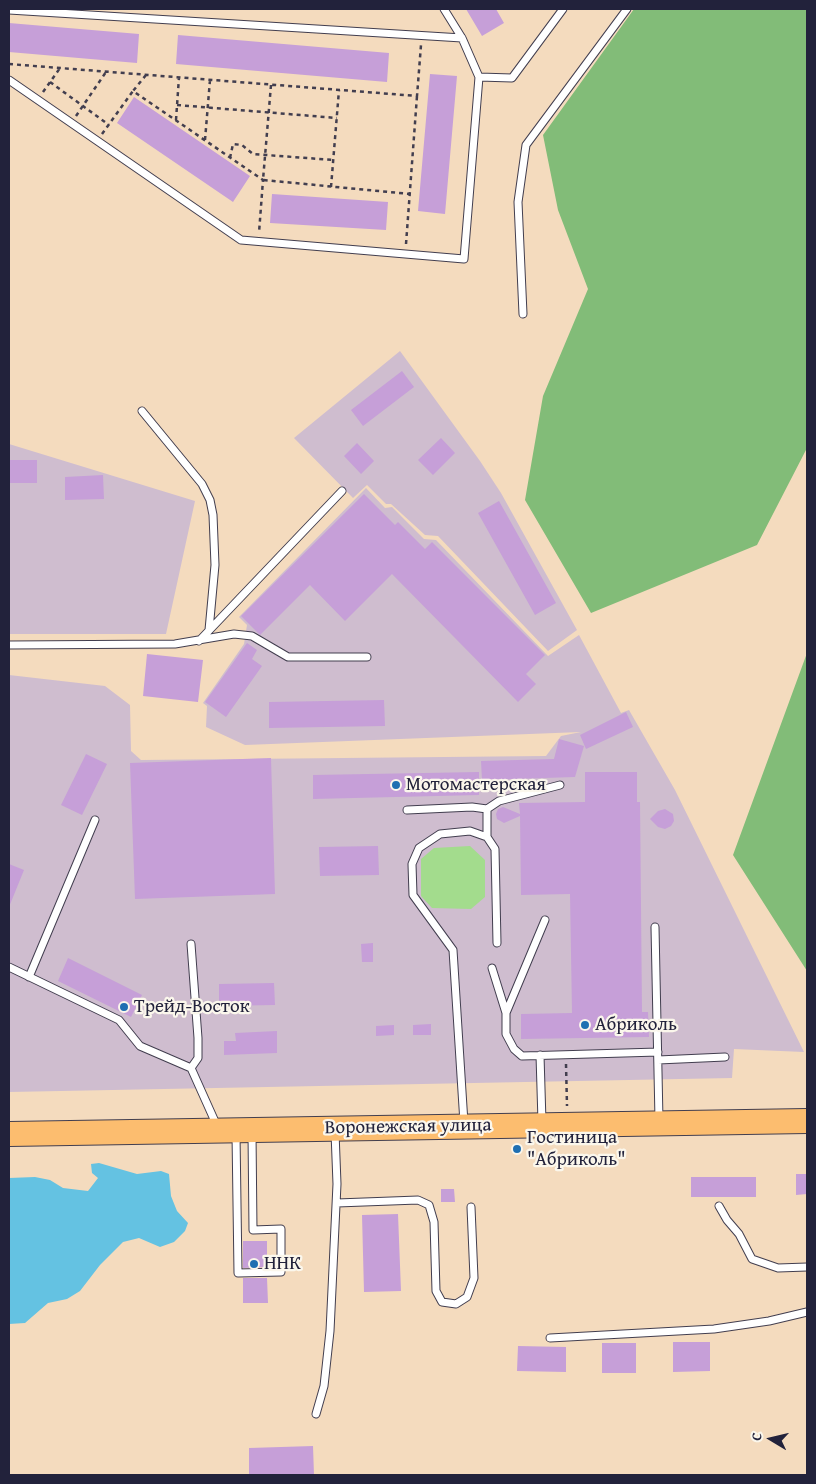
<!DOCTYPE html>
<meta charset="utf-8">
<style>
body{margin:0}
#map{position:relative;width:816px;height:1484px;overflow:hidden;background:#f4dbbe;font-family:"Gentium Book Plus",serif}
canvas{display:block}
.frame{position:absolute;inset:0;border:10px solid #22223b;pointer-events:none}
.north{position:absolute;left:746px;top:1414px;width:50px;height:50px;-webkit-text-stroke:4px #fbf7ec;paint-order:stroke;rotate:279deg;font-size:14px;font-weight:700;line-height:20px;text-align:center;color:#22223b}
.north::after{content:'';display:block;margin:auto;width:18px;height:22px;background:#22223b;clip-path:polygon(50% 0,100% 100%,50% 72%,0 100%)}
</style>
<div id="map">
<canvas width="816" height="1484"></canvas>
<div class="frame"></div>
<div class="north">С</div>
</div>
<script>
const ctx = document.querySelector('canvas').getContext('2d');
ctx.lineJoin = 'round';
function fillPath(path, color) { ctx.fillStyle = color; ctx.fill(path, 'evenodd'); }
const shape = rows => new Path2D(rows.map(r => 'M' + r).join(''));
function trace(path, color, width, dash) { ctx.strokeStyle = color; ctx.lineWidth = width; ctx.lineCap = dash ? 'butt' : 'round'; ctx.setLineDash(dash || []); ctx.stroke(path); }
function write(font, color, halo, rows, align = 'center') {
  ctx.font = font + ' "Gentium Book Plus",serif'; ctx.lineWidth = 4.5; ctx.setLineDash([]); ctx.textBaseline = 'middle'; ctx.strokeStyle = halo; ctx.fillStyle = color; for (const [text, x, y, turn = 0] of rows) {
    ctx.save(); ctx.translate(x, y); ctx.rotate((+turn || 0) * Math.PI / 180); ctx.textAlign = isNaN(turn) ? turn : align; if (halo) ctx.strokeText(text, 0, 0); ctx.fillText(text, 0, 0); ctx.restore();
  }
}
const industrial = shape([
 [400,351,480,461,501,493,577,630,548,651,438,536,425,535,391,504,386,504,367,485,353,498,294,438],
 [9,444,195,501,166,634,9,634],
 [366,488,385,508,392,507,424,539,436,540,548,656,579,635,621,713,629,710,675,790,804,1052,734,1049,732,1078,9,1092,9,675,105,686,130,705,131,751,141,760,546,756,561,736,581,732,245,745,206,727,207,706,203,703,244,644,247,625,239,617]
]);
const green = shape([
 [470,846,485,860,485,897,471,909,432,908,421,896,421,859,434,848]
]);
const forest = shape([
 [634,9,807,9,807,448,757,545,591,613,525,500,543,396,588,289,558,210,543,135],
 [807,653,807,971,733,855]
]);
const water = shape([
 [99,1163,137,1174,161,1171,169,1174,171,1196,177,1211,188,1223,185,1231,174,1242,160,1247,139,1238,123,1242,100,1265,80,1291,67,1299,48,1303,25,1323,9,1324,9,1178,35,1177,50,1180,63,1188,88,1191,98,1178,92,1173,91,1164]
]);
const building = shape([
 [466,9,496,9,504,23,482,36],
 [9,23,139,34,137,63,9,52],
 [178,35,389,53,387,82,176,64],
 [430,74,457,76,445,214,418,211],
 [134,97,250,176,233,202,117,123],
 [272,194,388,202,386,230,270,223],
 [402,371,414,387,363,426,351,410],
 [441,438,455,453,433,475,418,460],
 [357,443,374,461,361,474,344,456],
 [9,460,37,460,37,483,9,483],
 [103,475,104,499,65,500,65,477],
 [364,494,395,525,398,522,425,549,432,542,545,655,526,674,536,684,518,702,392,574,345,621,310,585,260,635,241,616],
 [499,501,556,603,535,615,478,513],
 [247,643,257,650,252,659,262,666,226,717,205,702],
 [147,654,203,660,198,702,143,696],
 [384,700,385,726,269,728,269,702],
 [626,712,633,727,586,749,580,735],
 [559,739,584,746,575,777,482,780,481,761,554,759],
 [86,754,107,764,82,815,61,805],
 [271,758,275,894,135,899,130,763],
 [479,772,479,795,313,799,313,775],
 [585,772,637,772,637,802,640,802,642,1012,648,1012,649,1037,521,1039,521,1014,572,1013,570,894,521,895,520,816,504,823,497,819,496,814,498,809,503,807,520,814,519,803,585,802],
 [665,809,673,814,674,821,671,826,665,829,658,827,650,819,658,811],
 [378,846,379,875,320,876,319,847],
 [9,864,24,870,9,907],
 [373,943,373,962,362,962,361,944],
 [68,958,142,995,131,1017,58,981],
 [274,983,275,1005,219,1006,219,984],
 [431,1024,431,1035,413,1035,413,1025],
 [394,1025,394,1035,376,1036,376,1026],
 [277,1031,277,1053,224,1055,224,1041,236,1041,235,1033],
 [796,1174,807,1174,807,1194,796,1195],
 [691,1177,756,1177,756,1197,691,1197],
 [441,1189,454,1189,455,1202,441,1202],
 [398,1214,401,1291,364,1292,362,1215],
 [243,1241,267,1241,267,1267,243,1268],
 [243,1278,267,1278,268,1303,243,1303],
 [673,1342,710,1342,710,1371,673,1372],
 [602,1343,636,1343,636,1373,602,1373],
 [518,1346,566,1347,566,1372,517,1371],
 [313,1446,314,1475,249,1475,249,1448]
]);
const path = shape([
 [9,64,417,96,421,45],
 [146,75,133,91,263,180,259,233],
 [50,82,109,125],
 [271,85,263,180,410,194],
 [43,92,60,68],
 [177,105,337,118],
 [76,116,106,72],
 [176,120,179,77],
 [102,134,133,91],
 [205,140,210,80],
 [230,158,233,144,242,145,253,154,333,160],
 [331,187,339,90],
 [406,244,417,96],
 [566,1064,567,1106]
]);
const service = shape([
 [9,10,462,38],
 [479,77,512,78,563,9],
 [9,80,241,240,464,259,479,77,462,38,444,9],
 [523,314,518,202,526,145,627,9],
 [142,411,202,484,210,500,213,515,215,565,209,630],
 [199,641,342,491],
 [9,645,175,644,234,634,252,636,288,657,367,657],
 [407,810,472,807,487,809],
 [545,920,506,1013,506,1034,514,1049,522,1056,658,1052],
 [655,927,659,1120],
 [497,943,495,849,487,837,487,809,499,801,560,785],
 [9,967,119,1020,140,1046,191,1068,217,1126],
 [492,968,506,1013],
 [29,977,95,820],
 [540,1055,542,1122],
 [658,1060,725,1057],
 [191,1068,198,1058,198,1038,191,944],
 [464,1123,453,950,413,895,412,864,419,848,440,834,470,831,487,837],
 [236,1134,238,1273,281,1272,281,1229,253,1230,252,1133],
 [337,1203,418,1200,429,1205,434,1222,436,1291,442,1302,456,1304,467,1297,474,1278,471,1207],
 [719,1206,727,1220,739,1234,752,1259,778,1268,807,1267],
 [550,1338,714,1329,769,1321,807,1312],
 [316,1414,324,1386,330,1331,337,1184,335,1132]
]);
const trunk = shape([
 [9,1134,807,1121]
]);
const markers = [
 [396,785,5,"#1f6fb2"],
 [124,1007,5,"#1f6fb2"],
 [585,1025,5,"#1f6fb2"],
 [517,1149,5,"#1f6fb2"],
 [254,1264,5,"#1f6fb2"]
];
const poiNames = [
 ["Мотомастерская",406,785],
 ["Трейд-Восток",134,1007],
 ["Абриколь",595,1025],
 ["Гостиница",527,1138],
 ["\"Абриколь\"",527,1160],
 ["ННК",264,1264]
];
const streetNames = [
 ["Воронежская улица",408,1127,-1]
];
fillPath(industrial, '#cfbdcf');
fillPath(green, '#a3dc8d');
fillPath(forest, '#82bc78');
fillPath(water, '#64c2e2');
fillPath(building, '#c69fd8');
trace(service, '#423e4f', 9);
trace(trunk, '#423e4f', 26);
trace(path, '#423e4f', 2.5, [4, 4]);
trace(service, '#fff', 7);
trace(trunk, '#fcbd6f', 24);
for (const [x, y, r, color] of markers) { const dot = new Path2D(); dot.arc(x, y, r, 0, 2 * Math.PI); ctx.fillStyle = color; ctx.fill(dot); trace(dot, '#fbf7ec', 2); }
write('19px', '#22223b', '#fbf7ec', poiNames, 'left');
write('19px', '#22223b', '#fbf7ec', streetNames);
</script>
